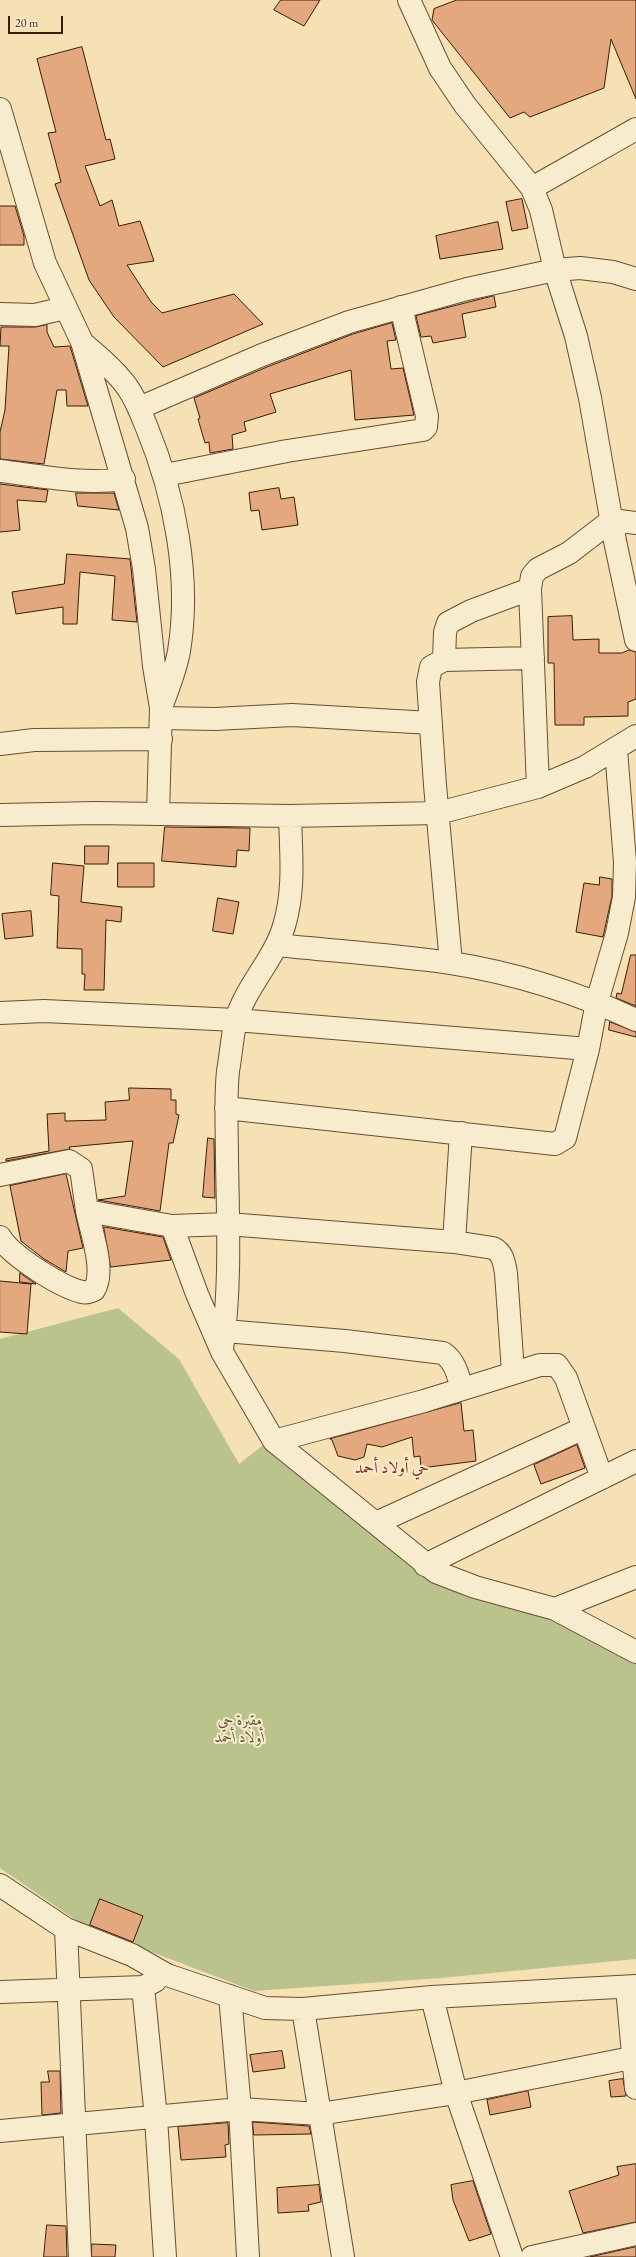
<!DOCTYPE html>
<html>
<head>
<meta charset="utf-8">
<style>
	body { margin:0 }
	#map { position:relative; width:636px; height:2257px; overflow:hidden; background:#f5e1b3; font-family:"EB Garamond",serif }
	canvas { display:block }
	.scale { position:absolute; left:8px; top:16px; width:55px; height:18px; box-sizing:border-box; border:2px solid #3a1c07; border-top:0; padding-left:5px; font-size:12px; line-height:14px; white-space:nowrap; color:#3a1c07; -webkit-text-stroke:3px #f8ecce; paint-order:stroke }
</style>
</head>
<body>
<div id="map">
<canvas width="636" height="2257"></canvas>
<div class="scale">20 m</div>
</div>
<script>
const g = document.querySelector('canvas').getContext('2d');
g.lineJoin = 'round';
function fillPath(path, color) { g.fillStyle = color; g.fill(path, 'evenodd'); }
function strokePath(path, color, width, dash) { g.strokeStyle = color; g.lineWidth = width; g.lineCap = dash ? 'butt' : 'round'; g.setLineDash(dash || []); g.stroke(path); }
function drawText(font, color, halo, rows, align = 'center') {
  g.font = font + ' "EB Garamond",Amiri,serif'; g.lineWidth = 4; g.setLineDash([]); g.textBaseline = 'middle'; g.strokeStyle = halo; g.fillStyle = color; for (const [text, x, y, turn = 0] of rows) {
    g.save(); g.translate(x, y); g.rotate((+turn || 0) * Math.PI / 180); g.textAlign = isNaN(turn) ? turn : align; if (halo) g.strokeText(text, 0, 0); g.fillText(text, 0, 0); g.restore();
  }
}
fillPath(new Path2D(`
	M118 1308 179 1359 239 1464 267 1442 434 1578 554 1612 636 1650V1959L441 1978 254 1991 86 1927 0 1868V1339Z`), '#bbc38d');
const building = new Path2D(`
	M281 0H320L304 26 274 10Z
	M457 0H636V99L611 39 604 88 530 117 524 112 510 118 432 20 434 9Z
	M82 47 106 140 110 139 115 159 85 166 100 206 112 200 119 226 140 221 154 261 127 265 151 302 162 313 234 294 263 324 163 367 114 317 89 280 55 184 61 182 48 133 56 132 37 59Z
	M522 199 528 228 512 231 506 202Z
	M0 206H15L24 236V245H0Z
	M498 222 503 249 440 259 436 236Z
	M494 296 496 307 462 314 466 337 433 343 431 336 421 337 416 316Z
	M392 323 396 340 387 341 391 369 403 368 414 415 355 420 351 370 270 394 276 412 244 422 246 431 232 435 233 449 210 453 209 442 205 443 198 419 200 418 194 398 267 367 353 334Z
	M47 325V332L54 347 70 346 88 406H67L66 390H57L44 464 0 459V432L5 410 9 346H0L1 327H35Z
	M0 484 48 490 46 502 17 500 20 530 0 532Z
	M279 488 281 499 294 497 298 525 262 530 259 510 251 511 249 493Z
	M76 493H114L119 510 78 506Z
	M67 554 130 559 137 622 112 620 115 576 80 572 77 624H63V607L16 614 12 592 64 584Z
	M572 616 573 640 599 639V653H622L629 650 636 652V699L628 702V716L584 717V725H555L554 663H548V617Z
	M165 827 250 828 249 851 237 850 236 867 162 861Z
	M85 846H109L108 864H85Z
	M53 863 84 866 81 902 122 907 121 922 106 920 104 990H84L85 974H82V949L57 948 59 896 51 895Z
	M118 863H154V887H118Z
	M600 877 612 879V896L603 937 576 932 584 883 599 885Z
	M218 898 239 902 233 934 213 931Z
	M31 911 33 936 5 939 2 914Z
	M631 955H636V1006L616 998 617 993 621 994Z
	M610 1022 636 1032V1037L609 1030Z
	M129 1088 171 1089V1100H176V1114L179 1115 173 1143H169L160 1211 98 1200 125 1196 133 1141 69 1147 70 1149 6 1161V1159L49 1151 47 1114 65 1113V1121L106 1120 105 1102 129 1100Z
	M208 1138 214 1139 215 1198 203 1197Z
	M66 1174 83 1248 68 1251 66 1272 44 1259 21 1241 10 1186Z
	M104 1227 163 1237 171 1260 111 1267Z
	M20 1273 30 1280 36 1284 20 1282Z
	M0 1281 31 1284 27 1334 0 1332Z
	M461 1403 464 1431 473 1430 476 1461 421 1468 420 1456 414 1457 412 1437 382 1447 367 1444 364 1457 355 1460 338 1456 332 1440 330 1439Z
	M577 1445 585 1468 541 1484 534 1465Z
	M100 1899 143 1916 133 1942 90 1925Z
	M282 2051 285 2068 253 2072 250 2055Z
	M48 2071H60L61 2113 42 2115 41 2082H49Z
	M623 2079 626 2096 611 2097 609 2081Z
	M528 2091 531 2107 490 2115 487 2100Z
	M253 2122 309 2126 311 2134 254 2135Z
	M228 2123 229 2144 225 2145 226 2157 181 2160 178 2127Z
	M636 2164V2222L583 2233 569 2191 619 2175 617 2167Z
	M473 2181 491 2234 469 2241 453 2200 451 2185Z
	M319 2185 321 2202 308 2205 309 2211 278 2213 277 2188Z
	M47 2225 66 2226 67 2257H44Z
	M92 2244 116 2245 115 2257H92Z
	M636 2247V2257H590Z`);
fillPath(building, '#e3a87e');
strokePath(building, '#3a1c07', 1);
const minor = new Path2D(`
	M409 0 440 68 465 105 532 188 541 210 555 270 576 336 590 398 615 541 636 640
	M0 109 45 263 82 342 137 528 144 569 154 666 161 708 158 814
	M532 188 636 129
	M0 314 35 315 65 308
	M83 343C95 354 109 365 120 378 133 392 140 411 147 428 175 496 191 578 179 651 176 669 168 688 162 705
	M139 408 262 355 349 322 467 289 555 270 580 268 613 272 636 279
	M0 471C41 476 83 485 124 479
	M165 475 287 451 423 430 426 427 427 416 401 307
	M444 660 445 632 448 623 471 611 530 589
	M162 718 215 719 292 715 431 723
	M0 744 34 740 161 739
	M538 787 530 589 532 576 538 569 569 553 612 520 636 523
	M0 815 95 813 290 816 438 813 538 787 585 767 636 736
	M277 945C335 951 394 955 451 963 514 973 578 993 636 1020
	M451 963 435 785 428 682 431 667 444 660 533 658
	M0 1013 44 1011 236 1020 588 1049
	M226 1108 555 1144 565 1138 588 1049 597 1002 617 933 624 897 625 862 616 750
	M0 1175 69 1161 81 1169 87 1211 172 1226 197 1294 222 1352 274 1441 436 1572 475 1587 555 1609 636 1652
	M172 1226 228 1224 454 1242 493 1248C503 1253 504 1262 506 1273L513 1372
	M0 1237C11 1256 61 1287 82 1292 86 1293 90 1292 94 1290 106 1271 91 1232 87 1211
	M454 1242 461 1133
	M225 1331 345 1341 443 1353C455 1361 458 1375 462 1389
	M222 1349C231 1287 228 1222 227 1159 227 1130 225 1100 228 1071 231 1055 232 1036 236 1020 246 986 274 960 284 926 295 890 291 853 290 816
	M274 1441 424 1401 540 1365H557L566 1378 602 1478
	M376 1523 584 1428
	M425 1565 636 1461
	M555 1609 636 1577
	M0 1885 66 1929 132 1955 167 1975 265 2008 303 2009 432 1997 636 1986
	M66 1929 80 2257
	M143 1987 156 2118 165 2257
	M627 1988 636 2088
	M0 1992 143 1987 155 1981
	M230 1996 240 2109 248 2257
	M432 1997 456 2093 512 2257
	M303 2009 343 2257
	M0 2131 240 2109 319 2114 456 2093 636 2057
	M532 2257 636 2234`);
strokePath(minor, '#694d32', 24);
strokePath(minor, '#f8ecce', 22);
drawText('italic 15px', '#614e2f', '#f8ecce', [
	["مقبرة حي",240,1721],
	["أولاد أحمد",240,1738]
]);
drawText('16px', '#7a1f14', '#f8ecce', [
	["حي أولاد أحمد",392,1469]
]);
</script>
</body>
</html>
